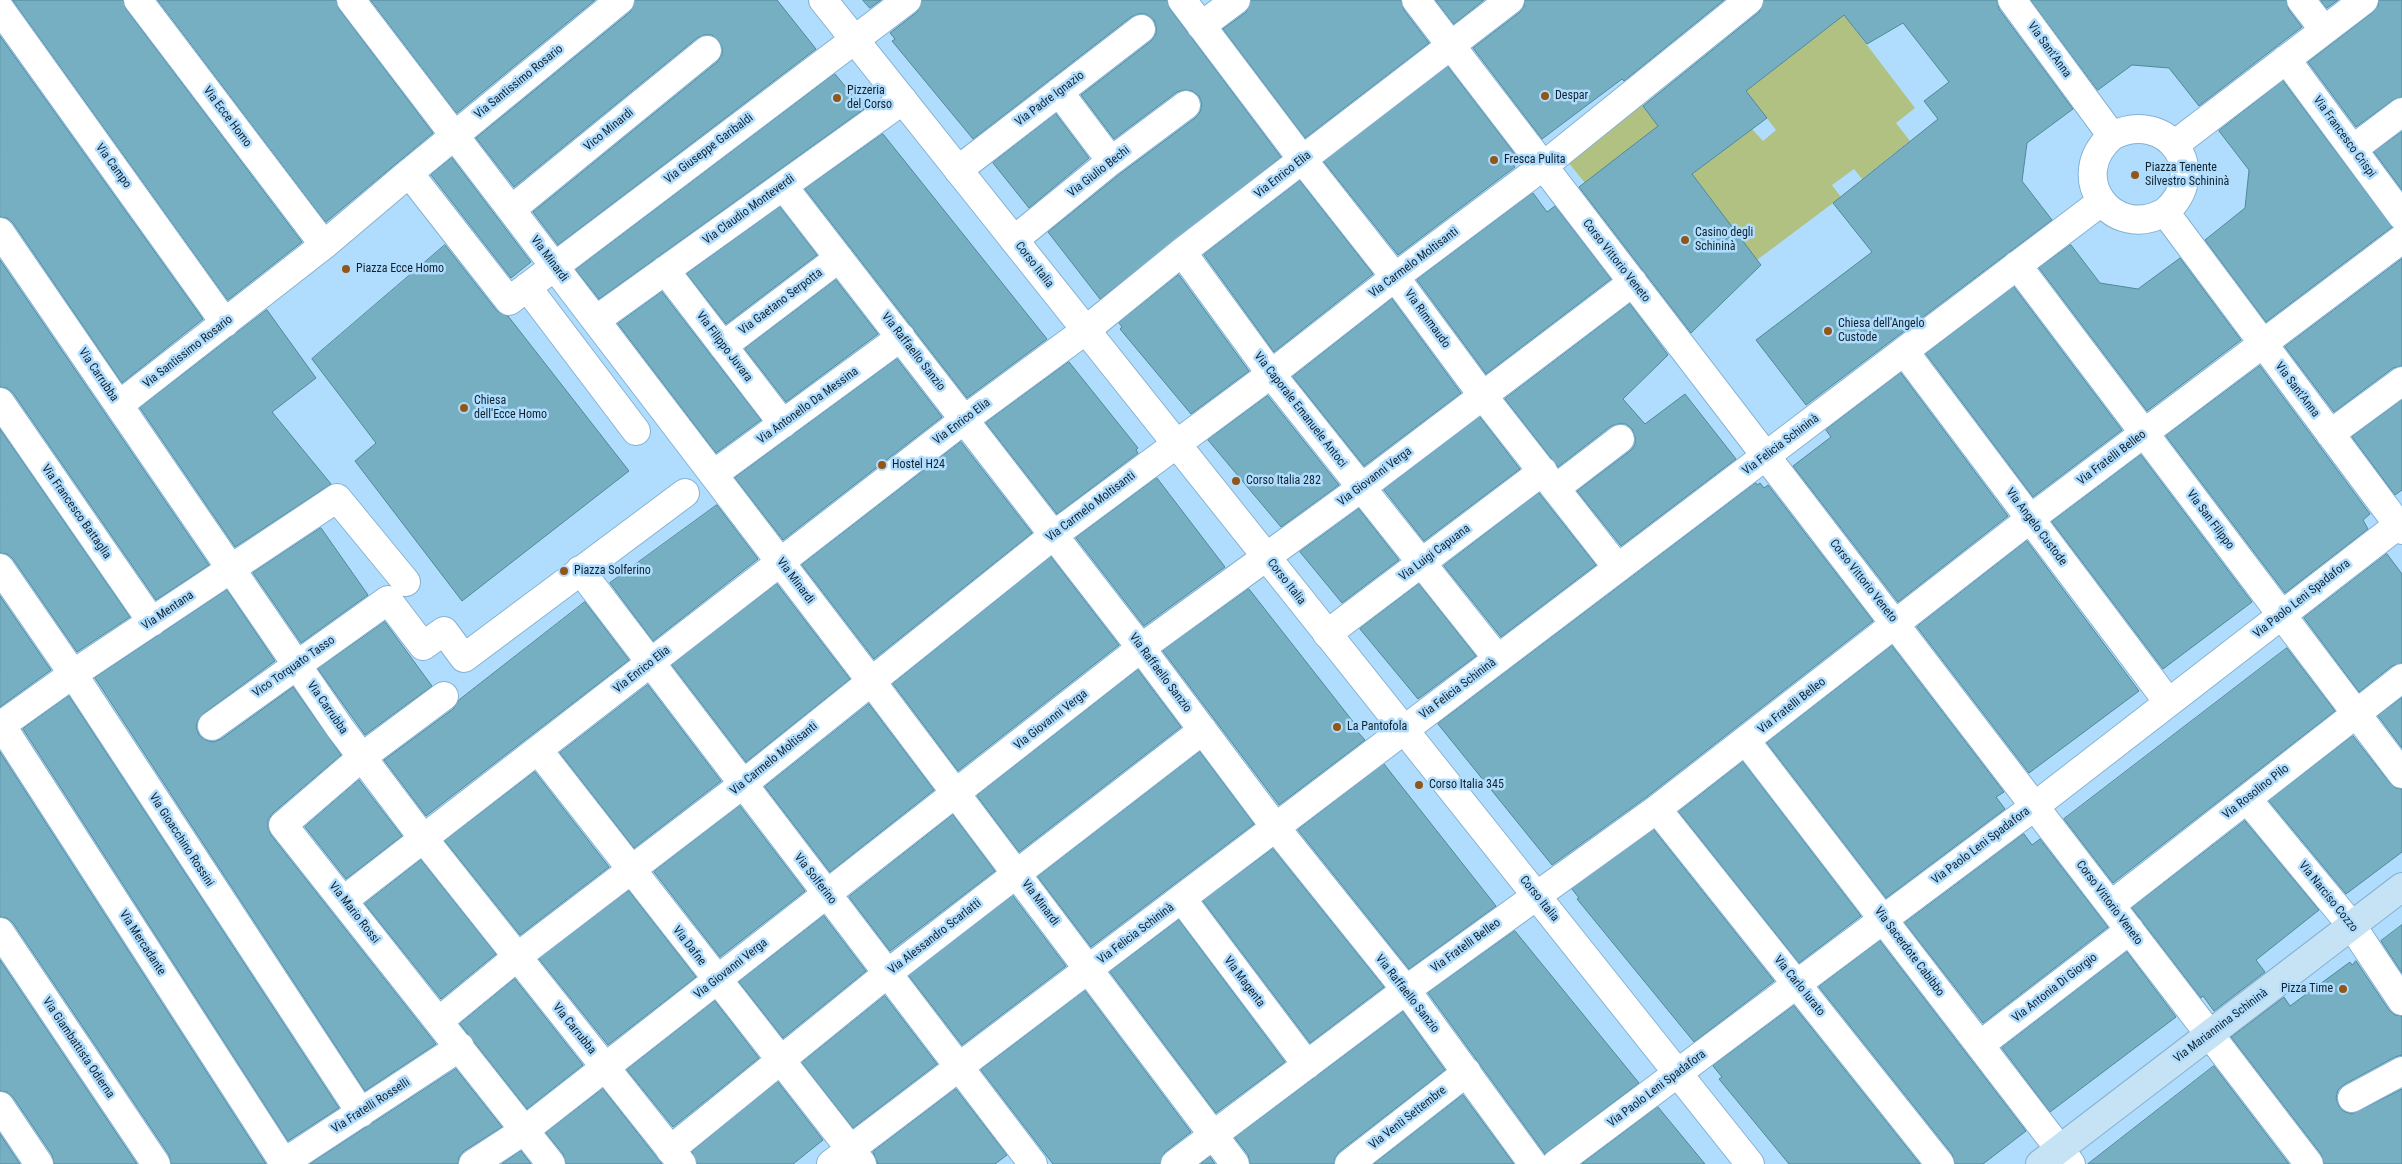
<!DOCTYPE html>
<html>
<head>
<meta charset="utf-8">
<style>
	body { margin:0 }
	canvas { display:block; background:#b0ddfe }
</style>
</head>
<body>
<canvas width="2402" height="1164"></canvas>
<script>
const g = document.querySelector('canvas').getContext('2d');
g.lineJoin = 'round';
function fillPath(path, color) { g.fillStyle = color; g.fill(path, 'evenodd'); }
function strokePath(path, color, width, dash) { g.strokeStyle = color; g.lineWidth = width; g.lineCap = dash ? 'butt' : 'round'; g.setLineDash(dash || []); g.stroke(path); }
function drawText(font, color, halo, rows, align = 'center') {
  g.font = font + ' "Roboto Condensed",sans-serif'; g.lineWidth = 5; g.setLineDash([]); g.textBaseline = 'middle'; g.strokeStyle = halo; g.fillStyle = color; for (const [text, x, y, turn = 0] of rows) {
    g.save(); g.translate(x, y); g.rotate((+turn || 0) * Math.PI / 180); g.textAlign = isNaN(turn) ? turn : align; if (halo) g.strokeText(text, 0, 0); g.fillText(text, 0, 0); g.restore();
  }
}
fillPath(new Path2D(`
	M1817 0 1844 15 1915 108 1896 123 1910 141 1862 179 1854 169 1832 185 1841 197 1757 260 1692 174 1752 129 1763 141 1776 130 1746 91 1834 23Z
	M1638 99 1658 126 1585 183 1564 157Z`), '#b0c182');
const building = new Path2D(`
	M13 0H123L126 9 302 242 228 300Z
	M158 0H336L339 9 433 133 326 222Z
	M371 0H595L457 113Z
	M635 0H777L816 49 558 245 533 212 717 62 722 55V47L719 41 712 35H704L697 38 514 187 476 138 630 12Z
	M863 0H881L870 8Z
	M922 0H1167L1170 9 1281 157 1100 299 1048 232 1121 173 1195 118 1200 112 1202 104 1199 96 1192 91 1184 90 1177 92 1114 139 1081 95 1151 41 1156 34V26L1154 20 1146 14H1138L1131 17 973 139 892 41 895 39 890 33 917 12Z
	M1251 0H1401L1404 10 1429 43 1305 138 1223 29 1246 12Z
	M1436 0H1484L1454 24Z
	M1525 0H1724L1624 81 1622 79 1542 139 1473 48 1520 12 1524 6Z
	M1764 0H1997L1999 9 2073 109 2027 143 2022 181 2052 220 1806 405 1756 340 1872 252 1833 203 1938 119 1924 101 1949 82 1903 23 1867 44 1844 15 1746 91 1767 118 1692 174 1761 265 1691 333 1579 187 1658 126 1643 106 1759 12Z
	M2031 0H2286L2289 10 2302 27 2199 106 2169 68 2132 65 2098 90Z
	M2321 0H2338L2327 8Z
	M2379 0H2402V97L2393 100 2356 127 2308 62 2373 12 2378 6Z
	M0 36 203 319 122 383 13 223 7 218 0 217Z
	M1448 67 1518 158 1512 162 1515 167 1398 255 1324 162Z
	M835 74 864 109 599 299 576 270Z
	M2283 81 2392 227 2266 322 2205 240 2245 208 2249 170 2219 131Z
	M1056 114 1089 158 1029 208 993 163Z
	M2402 132V190L2374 152Z
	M883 134 1047 339 967 398 805 189Z
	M452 158 531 262 511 278 431 175Z
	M1300 181 1373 274 1274 352 1204 255Z
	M1533 193 1547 212 1555 206 1611 279 1486 374 1417 280Z
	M780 207 817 255 726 324 687 274Z
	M445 245 497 311 508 316 629 471 462 601 355 461 376 443 312 359Z
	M2071 245 2100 283 2138 289 2180 258 2241 340 2147 411 2039 268Z
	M2402 259V366L2393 368 2334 412 2285 347Z
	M0 260 209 565 156 600 13 393 7 388 0 387Z
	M1179 275 1249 371 1191 414 1120 329 1122 327 1119 323Z
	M836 280 878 334 786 402 745 349Z
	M2014 287 2122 430 2033 497 1926 354Z
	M662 292 761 420 716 453 618 324Z
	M1392 299 1461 393 1364 466 1293 377Z
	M1630 304 1668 355 1623 399 1645 424 1685 394 1736 459 1621 546 1577 491 1630 451 1635 445V437L1632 429 1626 424H1618L1611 426 1558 467 1505 399Z
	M267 310 316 378 272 412 331 484 235 547 140 408Z
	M897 359 942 417 783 540 735 478Z
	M1069 362 1138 448 1136 450 1138 453 1057 514 986 423Z
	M2260 366 2370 514 2363 520 2368 529 2285 593 2166 436Z
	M1901 373 2008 516 1898 602 1793 466 1831 437 1826 430Z
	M1268 396 1339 485 1281 527 1208 440Z
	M2402 400V490L2395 495 2352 437Z
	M1480 417 1520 469 1424 541 1384 490Z
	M0 429 130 617 77 652 13 559 7 554 0 553Z
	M961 442 1032 533 874 659 802 565Z
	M2141 455 2252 602 2163 669 2052 522Z
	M1157 478 1225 567 1144 626 1076 538Z
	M1756 483 1757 485 1760 483 1764 488 1768 485 1873 621 1648 796 1552 865 1438 724Z
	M1539 493 1596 565 1501 637 1444 566Z
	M717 505 758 559 653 641 610 583Z
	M1359 509 1399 560 1342 603 1300 552Z
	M321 528 368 595 301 643 253 573Z
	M2027 541 2139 691 2029 773 1917 627Z
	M2387 554 2402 574V663L2392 666 2359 692 2304 618Z
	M1051 557 1119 645 958 771 893 684Z
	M777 584 850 679 746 762 672 665Z
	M1419 584 1476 656 1418 699 1360 629Z
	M1249 589 1358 728 1356 730 1365 740 1279 805 1163 651Z
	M227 590 275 661 203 714 198 720 196 727 199 735 206 740 213 742 221 739 293 687 341 755 273 813 268 820V828L271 835 436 1044 365 1091 95 678Z
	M0 596 51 670 0 707Z
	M585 602 629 660 426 816 384 760 453 709 459 700Z
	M385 622 432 686 365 735 318 669Z
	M1892 646 2004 792 1996 797 2005 809 1886 898 1767 743Z
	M2287 648 2335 711 2113 883 2064 819Z
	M1138 670 1181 727 1019 852 977 796Z
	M648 685 721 781 634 848 560 753Z
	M69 696 339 1108 288 1141 23 729Z
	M2402 698V748L2378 716Z
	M869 704 934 790 830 872 765 787Z
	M2353 736 2390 783 2396 788 2402 789V852L2346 894 2269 801Z
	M0 752 266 1164H171L169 1155 13 923 7 918 0 917Z
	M1200 752 1254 824 1091 947 1038 877Z
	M1743 762 1861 916 1799 963 1679 812Z
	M1384 764 1496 906 1409 969 1298 830Z
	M535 772 609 867 520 935 445 841Z
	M359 780 402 836 346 879 305 827Z
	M740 806 805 891 720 957 654 872Z
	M953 815 995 871 890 951 849 897Z
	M2245 821 2319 910 2256 960 2265 972 2214 1011 2203 996 2201 998 2132 908Z
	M1654 830 1774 981 1694 1042 1577 899 1579 898 1572 889Z
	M2024 834 2032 845 2040 839 2108 927 1983 1023 1905 923Z
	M1273 849 1384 987 1310 1043 1203 901Z
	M421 860 496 954 441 999 365 904Z
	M629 891 696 977 608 1045 539 959Z
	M1013 896 1066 966 962 1045 909 976Z
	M824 916 866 971 783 1038 739 982Z
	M1179 920 1285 1062 1216 1113 1110 972Z
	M2402 925V973L2381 941Z
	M1515 931 1639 1083 1545 1154 1428 993Z
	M1880 941 2026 1131 1983 1164H1955L1952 1154 1819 987Z
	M2127 952 2176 1017 2050 1112 2002 1048Z
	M0 960 137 1164H54L52 1155 13 1097 7 1092 0 1091Z
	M2356 961 2389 1010 2395 1015 2402 1016V1055L2395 1057 2345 1084 2338 1090 2336 1098 2339 1106 2343 1111 2352 1114 2402 1089V1164H2324L2321 1154 2231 1037 2284 997 2290 1006 2350 962 2352 965Z
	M515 979 583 1065 527 1109 460 1024Z
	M1085 991 1191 1132 1165 1152 1160 1164H1053L981 1070Z
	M885 996 937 1064 853 1128 802 1063Z
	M715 1001 759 1058 673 1127 627 1070Z
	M1794 1006 1920 1164H1789L1719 1079 1722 1077 1713 1066Z
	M1403 1012 1445 1070 1339 1152 1335 1158 1334 1164H1250L1248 1155 1235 1138Z
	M2214 1066 2289 1164H2088Z
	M456 1069 502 1127 464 1151 459 1157 458 1164H310Z
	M778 1082 823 1140 793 1164H697L692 1152Z
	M603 1089 658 1159 662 1164H566L563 1154 546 1133Z
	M956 1089 1007 1155 995 1164H878L873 1152Z
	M1463 1095 1514 1164H1374Z
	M1658 1107 1705 1164H1582Z
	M0 1134 20 1164H0Z
	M521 1151 531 1164H502Z
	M1210 1157 1215 1164H1201Z`);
fillPath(building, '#76afc2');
strokePath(building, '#4f889a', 1);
const minor = new Path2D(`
	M138 0 324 245
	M351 0 871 681 1235 1164
	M620 0 409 173 509 301 907 0
	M1182 0 1302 159 1395 277 1483 396 1617 567
	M1416 0 2309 1164
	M2012 0 2112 136C2167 108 2212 172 2165 212L2402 530
	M2301 0 2324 30
	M0 9 225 323
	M1201 26 1236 0
	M2286 59 2402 216
	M1059 92 1111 161
	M2112 136C2065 176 2112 242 2165 212
	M2174 145 2364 0
	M2353 149 2402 112
	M958 170 1141 29
	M783 186 1141 648 1276 828 1406 990 1533 1164
	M512 209 707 50
	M0 232 340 728 423 838 682 1164
	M1014 240 1111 161 1186 105
	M1182 252 1271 374 1498 659
	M2017 265 2402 774
	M665 270 783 424
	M527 287 636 431
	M596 320 903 100
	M723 346 839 258
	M1904 351 2168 702
	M0 402 152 622
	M119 405 324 245 409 173
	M2330 434 2402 381
	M714 474 901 337
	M1556 488 1620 439
	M0 568 73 674 361 1113
	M580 570 1033 1164
	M1327 634 1543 471
	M444 696 362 757 283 825 551 1164
	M0 723 284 1163
	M0 726 73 674 337 498 406 582
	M212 726 388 600 423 646 444 631 464 658 685 493
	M1746 741 2071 1164
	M538 750 862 1164
	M2247 799 2352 926 2402 1001
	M1657 809 1940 1164
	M1182 899 1307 1065
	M344 900 965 419 1086 330 1182 252 1510 0
	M2111 905 2402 678
	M0 932 156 1164
	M439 1021 517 957 742 785 1054 535 1271 374 1395 277 1542 167 1749 0
	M1980 1045 2130 930
	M2352 1098 2402 1071
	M0 1106 39 1164
	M670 1150 888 973 1203 730
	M282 1164 460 1047
	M473 1164 525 1130 1141 648 1361 488 1633 282
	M831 1164 2101 202
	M1175 1164 1406 990 1657 809 2030 519 2402 239
	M1349 1164 1467 1072
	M1556 1164 2035 806 2402 522`);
const tertiary = new Path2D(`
	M823 0 1750 1164`);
const secondary = new Path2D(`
	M2040 1164 2402 887`);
strokePath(minor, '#86b2d2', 30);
strokePath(tertiary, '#86b2d2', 30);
strokePath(secondary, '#86b2d2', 30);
strokePath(minor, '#fff', 28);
strokePath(tertiary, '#fff', 28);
strokePath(secondary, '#c6e2f5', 28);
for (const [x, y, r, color] of [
	[1545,96,5,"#925618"],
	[837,98,5,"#925618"],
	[1494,160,5,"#925618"],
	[2135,175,5,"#925618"],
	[1685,240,5,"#925618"],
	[346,269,5,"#925618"],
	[1828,331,5,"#925618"],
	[464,408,5,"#925618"],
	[882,465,5,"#925618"],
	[1236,481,5,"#925618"],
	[564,571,5,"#925618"],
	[1337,727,5,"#925618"],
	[1419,785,5,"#925618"],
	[2343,989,5,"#925618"]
]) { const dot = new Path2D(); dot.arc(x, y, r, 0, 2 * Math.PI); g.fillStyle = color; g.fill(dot); strokePath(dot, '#b0ddfe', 2); }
drawText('12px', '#11222e', '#b0ddfe', [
	["Via Sant'Anna",2049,50,54],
	["Via Santissimo Rosario",519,82,-39],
	["Via Padre Ignazio",1050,99,-37],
	["Via Ecce Homo",227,117,53],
	["Vico Minardi",609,130,-39],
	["Via Francesco Crispi",2344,137,54],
	["Via Giuseppe Garibaldi",709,149,-37],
	["Via Campo",113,166,54],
	["Via Giulio Bechi",1099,172,-38],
	["Via Enrico Elia",1283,175,-38],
	["Via Claudio Monteverdi",749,210,-36],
	["Via Minardi",549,259,53],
	["Corso Vittorio Veneto",1616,261,52],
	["Via Carmelo Moltisanti",1414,263,-37],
	["Corso Italia",1034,265,52],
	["Via Gaetano Serpotta",781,302,-37],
	["Via Rimmaudo",1427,319,54],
	["Via Filippo Juvara",724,347,53],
	["Via Santissimo Rosario",188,352,-38],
	["Via Raffaello Sanzio",913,352,52],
	["Via Carrubba",98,375,56],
	["Via Sant'Anna",2297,390,53],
	["Via Antonello Da Messina",808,406,-36],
	["Via Caporale Emanuele Antoci",1300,410,52],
	["Via Enrico Elia",962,422,-37],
	["Via Felicia Schininà",1781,445,-37],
	["Via Fratelli Belleo",2112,458,-37],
	["Via Giovanni Verga",1375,477,-37],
	["Via Carmelo Moltisanti",1091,507,-37],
	["Via Francesco Battaglia",76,512,55],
	["Via San Filippo",2210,520,53],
	["Via Angelo Custode",2036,527,53],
	["Via Luigi Capuana",1435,553,-37],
	["Via Minardi",795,581,53],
	["Corso Vittorio Veneto",1863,581,52],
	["Corso Italia",1286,582,52],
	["Via Paolo Leni Spadafora",2302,599,-38],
	["Via Mentana",168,611,-34],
	["Vico Torquato Tasso",294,667,-35],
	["Via Enrico Elia",642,670,-38],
	["Via Raffaello Sanzio",1160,673,53],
	["Via Felicia Schininà",1458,689,-37],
	["Via Fratelli Belleo",1792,706,-38],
	["Via Carrubba",327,708,55],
	["Via Giovanni Verga",1051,720,-38],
	["Via Carmelo Moltisanti",774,759,-39],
	["Via Rosolino Pilo",2256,792,-38],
	["Via Gioacchino Rossini",181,840,57],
	["Via Paolo Leni Spadafora",1981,846,-37],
	["Via Solferino",815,879,52],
	["Via Narciso Cozzo",2328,897,51],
	["Corso Italia",1539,899,51],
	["Via Minardi",1040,903,53],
	["Corso Vittorio Veneto",2109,903,53],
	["Via Mario Rossi",354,913,52],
	["Via Felicia Schininà",1136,934,-37],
	["Via Alessandro Scarlatti",935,937,-38],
	["Via Mercadante",142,943,57],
	["Via Dafne",689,946,52],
	["Via Fratelli Belleo",1466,946,-36],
	["Via Sacerdote Cabibbo",1909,952,53],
	["Via Giovanni Verga",731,969,-38],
	["Via Magenta",1244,982,53],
	["Via Carlo Iurato",1799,986,51],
	["Via Antonia Di Giorgio",2055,988,-38],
	["Via Raffaello Sanzio",1407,994,52],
	["Via Mariannina Schininà",2221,1026,-37],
	["Via Carrubba",574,1029,51],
	["Via Giambattista Odierna",78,1048,56],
	["Via Paolo Leni Spadafora",1657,1089,-37],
	["Via Fratelli Rosselli",371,1106,-33],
	["Via Venti Settembre",1408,1118,-38]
]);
drawText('12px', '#11222e', '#b0ddfe', [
	["Pizzeria",847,91],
	["del Corso",847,105],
	["Despar",1555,96],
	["Fresca Pulita",1504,160],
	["Piazza Tenente",2145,168],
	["Silvestro Schininà",2145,182],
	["Casino degli",1695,233],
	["Schininà",1695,247],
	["Piazza Ecce Homo",356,269],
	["Chiesa dell'Angelo",1838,324],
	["Custode",1838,338],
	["Chiesa",474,401],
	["dell'Ecce Homo",474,415],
	["Hostel H24",892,465],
	["Corso Italia 282",1246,481],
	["Piazza Solferino",574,571],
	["La Pantofola",1347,727],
	["Corso Italia 345",1429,785],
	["Pizza Time",2333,989,"right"]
], 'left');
</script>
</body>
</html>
